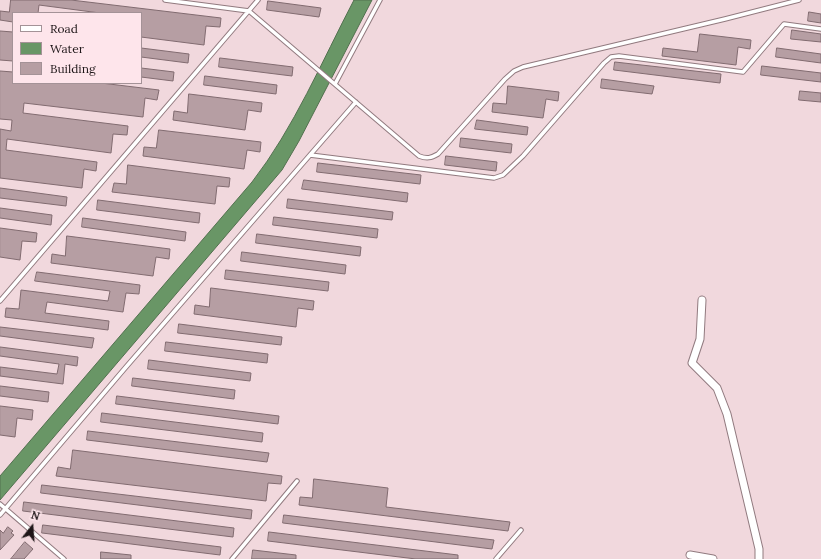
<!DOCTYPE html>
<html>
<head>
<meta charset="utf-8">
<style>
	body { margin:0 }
	#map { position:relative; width:821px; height:559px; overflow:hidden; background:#f1d8dd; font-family:Lora,serif }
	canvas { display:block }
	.legend { position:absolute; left:12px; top:12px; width:130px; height:72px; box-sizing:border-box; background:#fee5eb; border:1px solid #a49297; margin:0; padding:5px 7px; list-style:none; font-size:12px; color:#1e1618 }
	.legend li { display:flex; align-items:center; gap:8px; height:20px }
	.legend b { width:20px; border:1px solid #a49297 }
	.north { position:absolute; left:12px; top:507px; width:40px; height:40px; -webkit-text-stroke:3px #fee5eb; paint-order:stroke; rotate:17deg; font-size:11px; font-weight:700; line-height:16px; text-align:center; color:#1e1618 }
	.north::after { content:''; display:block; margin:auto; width:14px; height:18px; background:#1e1618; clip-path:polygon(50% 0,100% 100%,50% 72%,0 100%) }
</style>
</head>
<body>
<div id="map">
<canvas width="821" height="559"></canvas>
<ul class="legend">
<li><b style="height:5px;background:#fff"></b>Road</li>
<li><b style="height:11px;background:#699666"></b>Water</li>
<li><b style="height:11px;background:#b69ea3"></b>Building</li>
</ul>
<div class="north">N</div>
</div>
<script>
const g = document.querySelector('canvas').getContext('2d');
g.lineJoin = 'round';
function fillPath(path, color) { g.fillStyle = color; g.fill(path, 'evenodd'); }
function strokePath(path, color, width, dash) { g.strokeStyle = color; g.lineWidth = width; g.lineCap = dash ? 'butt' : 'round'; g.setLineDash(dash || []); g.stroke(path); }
const water = new Path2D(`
	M354 0H372L299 141 282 170 0 500V476L252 182C294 128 322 61 354 0Z`);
fillPath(water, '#699666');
strokePath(water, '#52704f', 1);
const building = new Path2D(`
	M11 0H71L221 18 220 27 206 26 204 45 141 37V13H100L39 5 38 13H13V22L0 20V11L9 12Z
	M268 1 321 8 319 17 267 10Z
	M809 12 821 14V23L808 21Z
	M792 30 821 34V42L791 39Z
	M0 31 13 32V61L0 60Z
	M700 34 751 40 750 49 738 47 736 65 662 56 663 48 697 52Z
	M141 48 189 54 188 63 141 57Z
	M777 48 821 54V63L776 57Z
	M220 58 293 67 292 76 219 67Z
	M615 62 721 74 720 83 614 70Z
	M762 66 821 73V82L761 75Z
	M141 68 174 72 173 81 141 77Z
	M0 71 13 72V83H101L159 90 157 100 145 98 143 117 24 103 23 113 128 126 127 135 113 134 111 153 7 139 6 150 97 162 96 171 84 169 82 188 0 178V129L11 131 12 120 0 119Z
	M205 76 277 85 276 94 204 85Z
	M602 79 654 86 652 94 601 88Z
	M508 86 559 92 558 101 546 99 543 118 492 112 493 103 506 104Z
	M800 91 821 93V102L799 100Z
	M189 94 262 103 261 112 248 110 245 130 173 120 174 111 187 113Z
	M477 120 528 127 527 135 475 129Z
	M159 130 261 142 260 152 247 150 244 169 143 156 144 147 156 148Z
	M461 138 512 144 511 153 460 147Z
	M446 156 497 162 496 171 445 165Z
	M318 163 421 175 420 184 317 172Z
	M128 165 230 178 229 187 217 186 215 204 112 192 114 183 126 184Z
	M304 180 408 193 407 202 302 189Z
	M0 188 67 197 66 206 0 198Z
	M288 199 393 212 392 220 287 208Z
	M98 200 200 213 199 223 97 210Z
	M0 208 52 215 51 225 0 218Z
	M274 217 378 229 377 238 273 225Z
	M83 218 186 232 185 241 82 227Z
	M0 228 37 233 36 242 22 241 20 260 0 257Z
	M257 234 361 247 360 256 256 243Z
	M67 236 170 249 169 259 156 257 153 276 51 263 52 254 65 256Z
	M242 252 346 265 345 274 241 261Z
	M226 270 329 282 328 291 225 279Z
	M37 272 140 285 139 294 126 293 123 312 47 302 45 313 109 321 108 330 5 317 6 308 19 309 21 290 108 301 110 291 35 281Z
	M211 288 314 301 313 310 298 308 296 327 194 314 195 305 209 307Z
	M179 324 282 337 281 345 178 333Z
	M0 327 94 338 92 348 0 336Z
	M166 342 268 354 267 363 165 351Z
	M0 347 78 357 77 366 65 364 63 384 0 376V367L57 374 59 364 0 356Z
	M149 360 251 373 250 381 148 369Z
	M133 378 235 390 234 399 132 386Z
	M0 386 49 392 48 402 0 396Z
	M117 396 279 416 278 424 116 404Z
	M0 406 33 410 32 420 17 418 15 437 0 435Z
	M102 413 263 433 262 442 101 422Z
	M88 431 269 453 267 462 87 440Z
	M73 450 282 476 281 484 268 483 266 501 56 476 58 467 70 469Z
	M314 479 388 488 386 507 510 522 508 531 299 505 300 497 312 498Z
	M42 485 252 510 251 519 41 493Z
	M24 502 234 528 233 537 23 511Z
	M284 515 494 540 492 549 283 523Z
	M43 525 221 547 220 555 42 533Z
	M8 527 13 531 11 533 14 535 0 550V530L3 533Z
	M269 532 458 555V559H416L268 541Z
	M25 542 33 549 24 559H11Z
	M253 550 296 555V559H252Z
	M101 552 131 555V559H101Z`);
fillPath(building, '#b69ea3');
strokePath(building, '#816b70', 1);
const lane = new Path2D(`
	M165 0 249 11 419 156C427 159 431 158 438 154L505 79 514 71 523 67 725 19 799 0
	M335 84 380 0
	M310 155 494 178 503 175 523 156 604 63 611 57 619 56 743 72 784 24 821 29
	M0 301 258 0
	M0 504 64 559
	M0 515 126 367 356 102
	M232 559 297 481
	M496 559 521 530`);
const street = new Path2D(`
	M702 300 700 339 692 363 717 388 727 414 759 549V559
	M690 555 713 559`);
strokePath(lane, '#917a7f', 5.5);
strokePath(street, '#917a7f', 9);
strokePath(lane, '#fff', 3.5);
strokePath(street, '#fff', 7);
</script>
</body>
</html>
